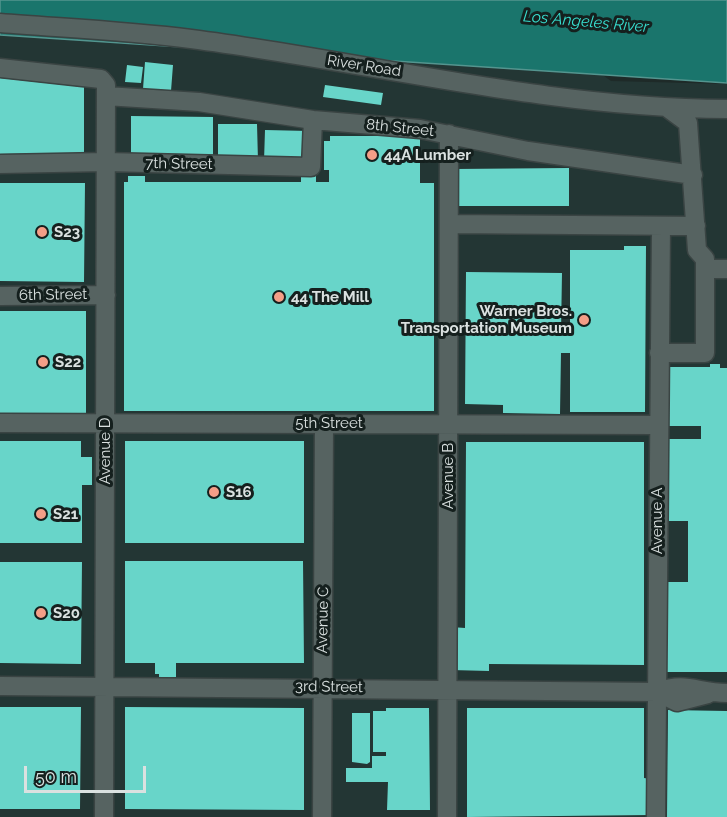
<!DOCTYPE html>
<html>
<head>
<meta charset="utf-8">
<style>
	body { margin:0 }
	#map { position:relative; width:727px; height:817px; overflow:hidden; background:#1e2a28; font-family:Raleway,sans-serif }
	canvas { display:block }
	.scale { position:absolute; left:24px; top:766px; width:122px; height:27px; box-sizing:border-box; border:3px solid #dae1e0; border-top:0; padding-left:8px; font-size:18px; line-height:21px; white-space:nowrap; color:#dae1e0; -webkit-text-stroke:4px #15201e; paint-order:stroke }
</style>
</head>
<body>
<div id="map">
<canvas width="727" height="817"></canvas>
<div class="scale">50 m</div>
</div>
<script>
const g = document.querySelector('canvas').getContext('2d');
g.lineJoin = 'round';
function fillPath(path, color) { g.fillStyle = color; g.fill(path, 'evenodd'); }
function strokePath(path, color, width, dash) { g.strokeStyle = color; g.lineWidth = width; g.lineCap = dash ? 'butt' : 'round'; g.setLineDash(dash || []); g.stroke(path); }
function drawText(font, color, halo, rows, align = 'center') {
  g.font = font + ' Raleway,sans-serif'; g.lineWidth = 6; g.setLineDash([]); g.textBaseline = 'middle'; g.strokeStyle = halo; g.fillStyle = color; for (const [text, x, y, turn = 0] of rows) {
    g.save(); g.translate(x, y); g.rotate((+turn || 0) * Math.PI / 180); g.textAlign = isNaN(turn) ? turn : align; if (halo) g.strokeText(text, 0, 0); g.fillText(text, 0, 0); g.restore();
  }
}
fillPath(new Path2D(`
	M0 0 528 21 611 81 727 84V817H0Z`), '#233634');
const water = new Path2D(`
	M0 0H727V83L0 35Z`);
fillPath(water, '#1a756c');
strokePath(water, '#54958f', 1.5);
fillPath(new Path2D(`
	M145 62 173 65 171 91 143 89Z
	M127 65 143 67 141 83 125 82Z
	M0 78 84 87V153L0 154Z
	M325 85 383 93 381 105 323 97Z
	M131 116 213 117V161H131Z
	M218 124H257L258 161H218Z
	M265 130 309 131V161H264Z
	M330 136H420V183H434V411H124V182H128V176H145V182H301V175H316V182H329V170H324V141H330Z
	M569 168V206H454V169Z
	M0 183H85L84 282 0 281Z
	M624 246H646L645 412H570V353H561L560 414 503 413V405L465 404 466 272 562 273 561 333H570V250H624Z
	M0 311H86V413H0Z
	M710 364H720V368H727V672H667V582H688V521H667V439H701V426H666V367H710Z
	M0 441H81V457H92V485H82V543H0Z
	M125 441H304V543H125Z
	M466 442H644V665L489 664V671L451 670V627L465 628Z
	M125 561H303L304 663H176V677L159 678V674H155V663H125Z
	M0 562H82L81 664 0 663Z
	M0 707H81L80 809H0Z
	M125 707 304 708V810L125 809Z
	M386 708H429L430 810H387L388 782H346V768H372V756H386V752H373V711H386Z
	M467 708H644V778L651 779V793H646V799H651V815L467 817Z
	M668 710 727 711V817H667Z
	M352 713H370V762L367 764 352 762Z`), '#68d5c9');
const minor = new Path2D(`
	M0 23C63 28 128 31 191 39 369 62 546 108 727 109
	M0 68 101 79 106 85 104 817
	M106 96 199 102 313 120 420 129 528 151 693 175
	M0 164 106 162 311 167 313 120
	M449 224 696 226
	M705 269H727
	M0 296 106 295
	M659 353H705V259L697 250 688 123 669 109
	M0 423 657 425
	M0 686 657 692C688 681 696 693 727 693
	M657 692 677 702 708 694
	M322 817 324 423
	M447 817 449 134
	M656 817 661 226`);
strokePath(minor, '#3a4443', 21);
strokePath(minor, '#566361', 18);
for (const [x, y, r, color] of [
	[372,155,6,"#f49e87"],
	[42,232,6,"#f49e87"],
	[279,297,6,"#f49e87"],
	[584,320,6,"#f49e87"],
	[43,362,6,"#f49e87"],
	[214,492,6,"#f49e87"],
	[41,514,6,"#f49e87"],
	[41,613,6,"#f49e87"]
]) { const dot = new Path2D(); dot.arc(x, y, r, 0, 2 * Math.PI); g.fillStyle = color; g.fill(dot); strokePath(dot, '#15201e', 2); }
drawText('15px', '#dae1e0', '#15201e', [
	["River Road",364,66,9],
	["8th Street",400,128,6],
	["7th Street",179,164,1],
	["6th Street",53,295,-1],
	["5th Street",329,423],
	["Avenue D",105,451,-90],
	["Avenue B",448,476,-90],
	["Avenue A",657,521,-90],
	["Avenue C",323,620,-89],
	["3rd Street",329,687,1]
]);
drawText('bold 15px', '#dae1e0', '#15201e', [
	["44A Lumber",384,155],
	["S23",54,232],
	["44 The Mill",291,297],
	["Warner Bros.",572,311,"right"],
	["Transportation Museum",572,328,"right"],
	["S22",55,362],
	["S16",226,492],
	["S21",53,514],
	["S20",53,613]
], 'left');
drawText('italic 16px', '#37decf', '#15201e', [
	["Los Angeles River",586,22,5]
]);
</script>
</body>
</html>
